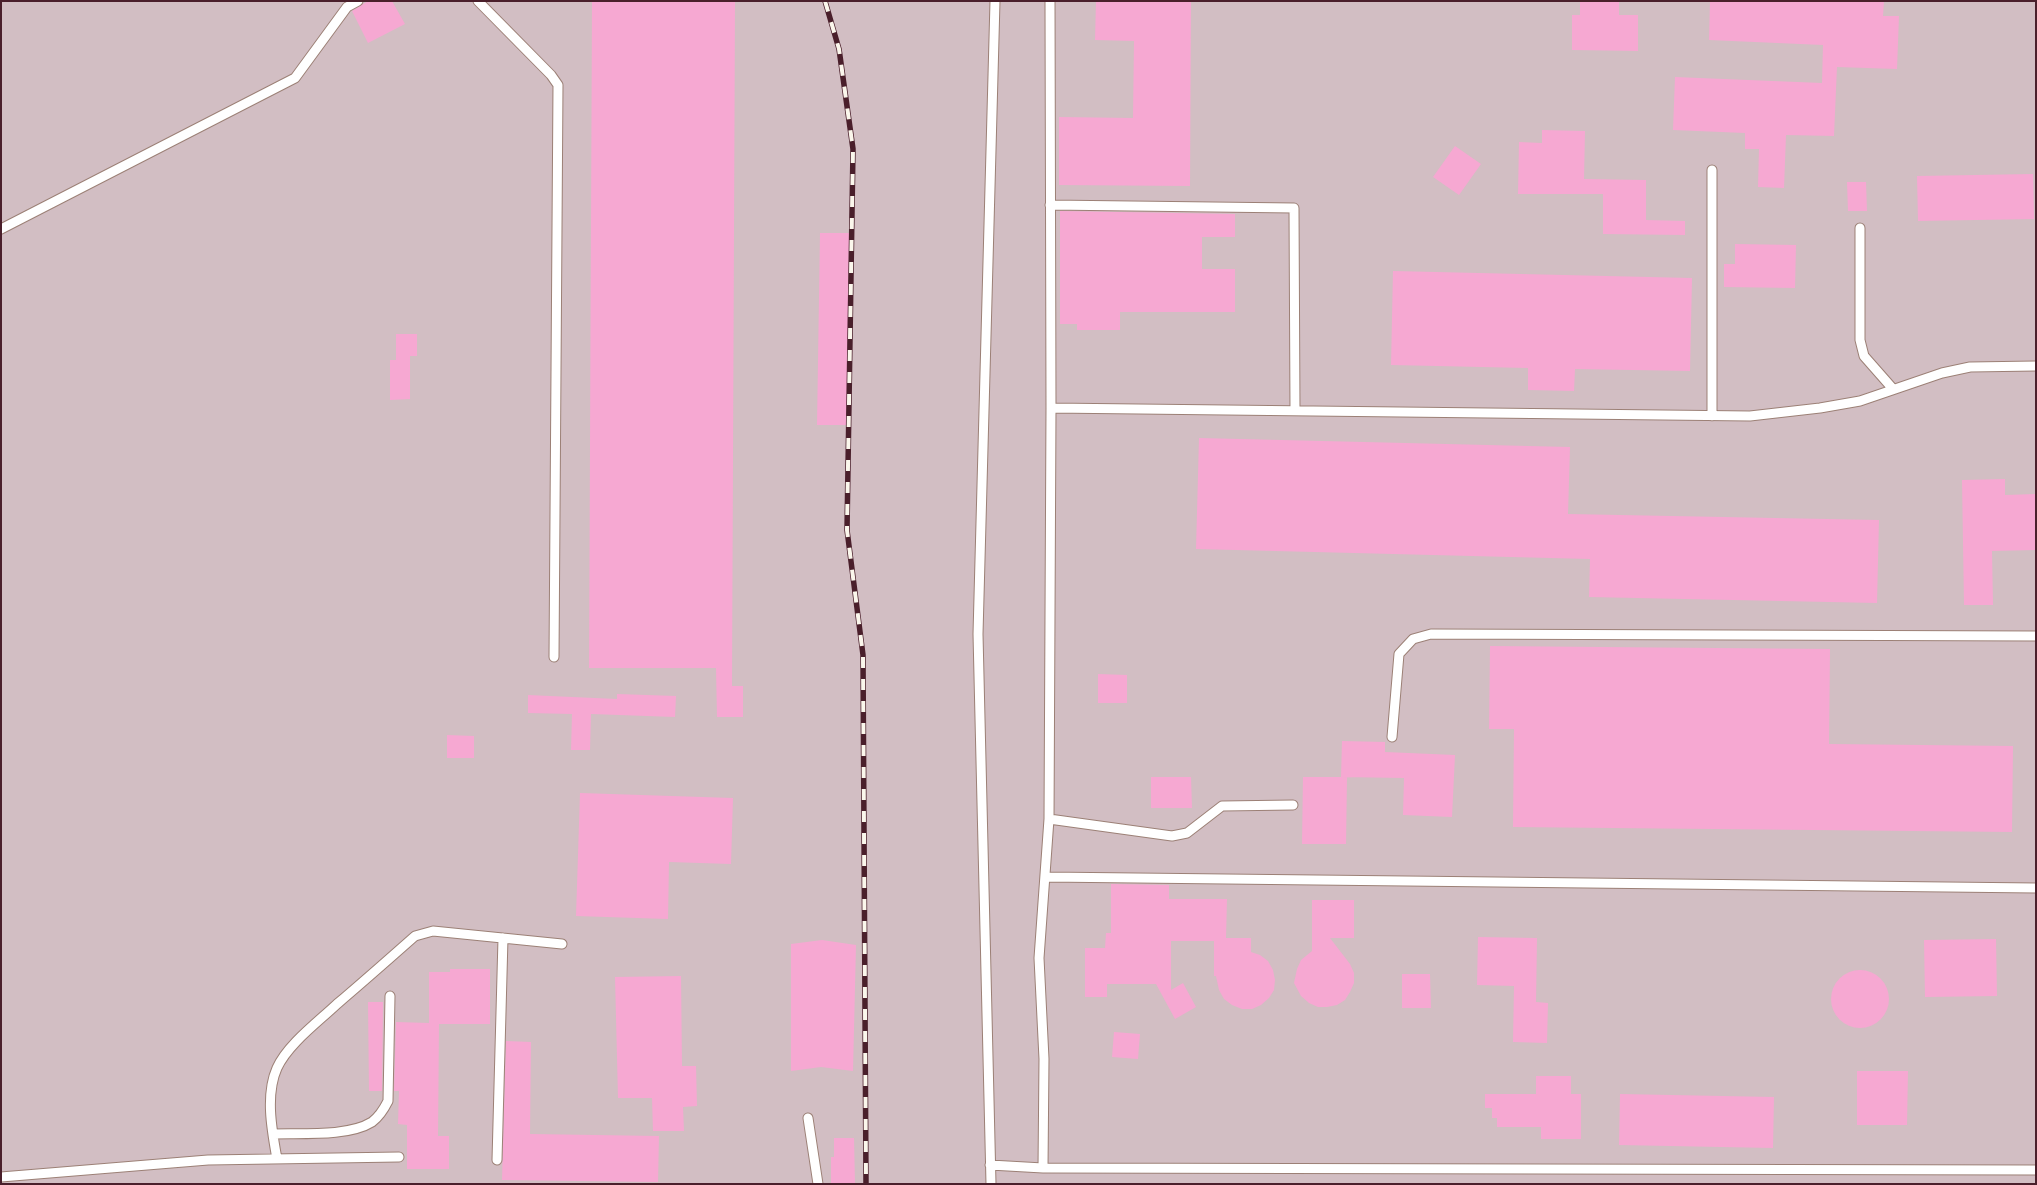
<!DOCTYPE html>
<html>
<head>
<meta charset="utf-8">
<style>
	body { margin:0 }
	#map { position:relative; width:2037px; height:1185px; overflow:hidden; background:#eee1c1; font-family:Itim,sans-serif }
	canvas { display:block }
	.frame { position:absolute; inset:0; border:2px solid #4a1f2b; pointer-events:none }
</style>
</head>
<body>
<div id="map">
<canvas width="2037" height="1185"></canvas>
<div class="frame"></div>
</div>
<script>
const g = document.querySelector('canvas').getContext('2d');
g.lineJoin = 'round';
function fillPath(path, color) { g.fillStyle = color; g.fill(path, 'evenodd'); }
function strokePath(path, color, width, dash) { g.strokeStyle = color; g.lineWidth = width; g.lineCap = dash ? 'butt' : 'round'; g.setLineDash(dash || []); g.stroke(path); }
fillPath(new Path2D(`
	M1 1H2036V1184H1Z`), '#d2bec3');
fillPath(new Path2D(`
	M368 1H392L405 24 368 43 352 11Z
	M592 1H735L732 686H743V717H717L716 668H589Z
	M1096 1H1191L1190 186 1059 185V117L1133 118 1134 41 1095 40Z
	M1580 1H1619V15H1638V51L1572 50V15H1580Z
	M1710 1H1884L1883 16H1899L1897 69 1837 67 1834 136 1786 135 1784 188 1758 187 1759 149H1745V133L1673 130 1675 77 1822 83 1823 45 1709 40Z
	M1542 130 1585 131 1584 179 1646 180V220L1685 221V235L1603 234V194H1518L1519 142 1542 143Z
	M1455 146 1481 164 1459 195 1433 177Z
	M2033 174 2034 219 1918 221 1917 176Z
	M1847 182H1866L1867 211H1848Z
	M1060 211 1235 214V237H1202V269H1235V312H1120V330H1077V324H1060Z
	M820 233H849L847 425H817Z
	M1735 244 1796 245 1795 288 1724 287V264H1735Z
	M1393 271 1692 278 1690 371 1575 369 1574 391 1528 390V368L1391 365Z
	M396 334H417V356H410V399L390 400V360H396Z
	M1199 438 1570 447 1568 514 1879 520 1877 603 1589 597 1590 559 1196 549Z
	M2005 479V495L2036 494V550L1992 551 1993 605H1964L1962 480Z
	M1490 646 1830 649 1829 744 2013 746 2012 832 1513 827 1514 729H1489Z
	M1098 674 1127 675V703H1098Z
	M617 694 676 696 675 717 591 714 590 750H571L572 714 528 713V695L617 699Z
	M447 735 474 736V758H447Z
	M1342 741 1385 742V752L1455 755 1452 817 1403 815 1404 778 1341 777Z
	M1151 777H1191L1192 808H1151Z
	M1303 777H1347L1346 844H1302Z
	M580 793 733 798 731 864 669 862 668 919 576 916Z
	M1111 884 1169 885V899H1227L1226 938H1251V952L1260 955 1268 961 1273 970 1275 980 1274 990 1269 998 1261 1005 1252 1009H1242L1232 1005 1224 999 1219 990 1216 976H1214V941H1171V990L1183 983 1196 1007 1175 1019 1156 984H1107V997H1085V948H1105L1106 933H1111Z
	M1312 900H1354V938H1330L1350 964 1354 973V983L1350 992 1345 1000 1337 1005 1327 1007H1318L1309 1003 1301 996 1294 983 1297 969 1301 960 1312 951Z
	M1478 937 1537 938 1536 1002 1548 1003 1547 1043 1513 1042 1514 986 1477 985Z
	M1996 939 1997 996 1925 997 1924 940Z
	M822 940 856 945 853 1071 821 1067 791 1071V944Z
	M450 969H490V1024H439L438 1136H449V1169H407V1125L398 1124 399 1091H394L396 1022 429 1023V972H450Z
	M1831 999a29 29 0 1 1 58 0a29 29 0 1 1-58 0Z
	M1402 974H1430L1431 1008H1402Z
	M681 976 682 1066H696L697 1106 683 1107 684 1131H653L652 1098H618L615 977Z
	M368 1002H383L382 1091H369Z
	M1114 1032 1140 1034 1138 1059 1112 1057Z
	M506 1041 531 1042 530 1134 659 1136 658 1182 502 1180Z
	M1857 1071H1908L1907 1125H1857Z
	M1536 1076H1571V1094H1581V1139H1541V1127H1497V1118H1492V1108H1485V1094H1536Z
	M1620 1094 1774 1097 1773 1148 1619 1145Z
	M834 1138H854L855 1184H831V1157H834Z`), '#f6a8d2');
const lane = new Path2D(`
	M478 1 551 75 558 85 554 657
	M1712 170V416
	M1050 205 1294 208 1295 411
	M1860 228V340L1864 356 1893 389
	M1 229 295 78 347 7 358 1
	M1051 408 1750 416 1820 408 1860 401 1942 373 1970 367 2036 366
	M1392 737 1399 654 1413 639 1431 634 2036 636
	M1049 819 1172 836 1187 833 1222 806 1293 805
	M1046 877 2036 888
	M808 1118 818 1184
	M273 1134C301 1133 348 1137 372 1122 380 1116 384 1109 388 1101L390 996
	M277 1159C272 1131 265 1095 277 1068 288 1044 318 1022 337 1004 363 982 389 959 415 936L433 931 562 944
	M497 1160 503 938
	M990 1165 1043 1168 2036 1170
	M1043 1168 1044 1059 1039 958 1049 819 1051 408 1050 1
	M1 1177 208 1160 399 1157
	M991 1184 978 634 995 1`);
strokePath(lane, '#9c8076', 11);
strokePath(lane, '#fff', 9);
const rail = new Path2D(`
	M825 1 839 49 853 149 847 530 863 655 866 1184`);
strokePath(rail, '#4a1f2b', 5.5);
strokePath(rail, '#fbf7ec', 4, [11]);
</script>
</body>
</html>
